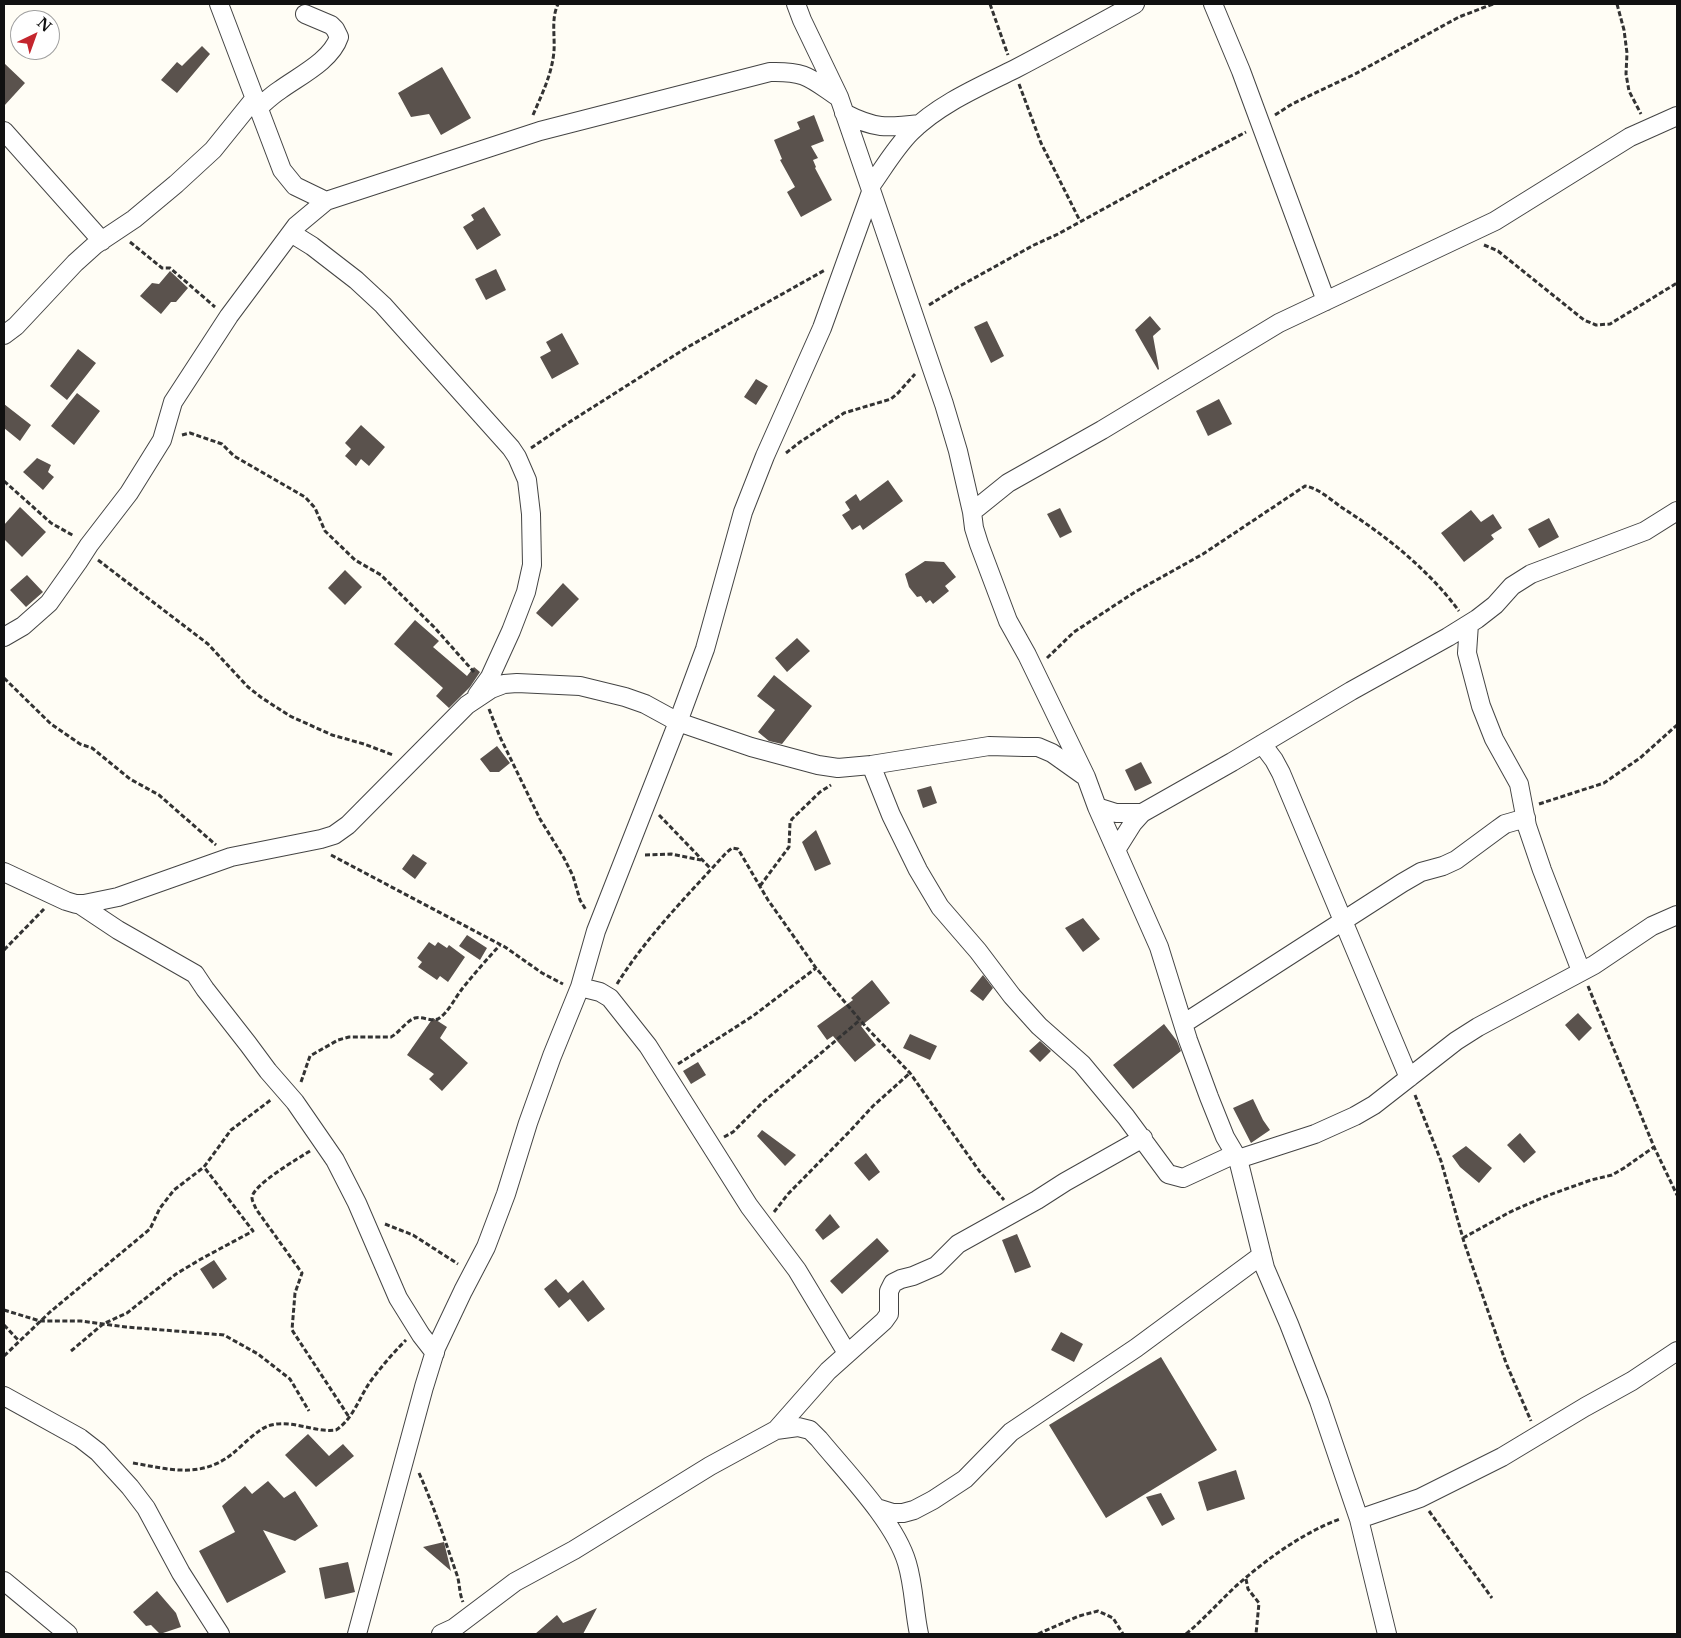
<!DOCTYPE html>
<html>
<head>
<meta charset="utf-8">
<style>
	body { margin:0 }
	#map { position:relative; width:1681px; height:1638px; overflow:hidden; background:#fffdf5; font-family:"Libre Baskerville",serif }
	canvas { display:block }
	.frame { position:absolute; inset:0; border:5px solid #111; pointer-events:none }
	.north { position:absolute; left:10px; top:10px; width:50px; height:50px; box-sizing:border-box; background:#fff; border:1px solid #a0a0a0; border-radius:50%; rotate:42deg; font-size:14px; font-weight:700; line-height:20px; text-align:center; color:#111 }
	.north::after { content:''; display:block; margin:auto; width:18px; height:22px; background:#c4262e; clip-path:polygon(50% 0,100% 100%,50% 72%,0 100%) }
</style>
</head>
<body>
<div id="map">
<canvas width="1681" height="1638"></canvas>
<div class="frame"></div>
<div class="north">N</div>
</div>
<script>
const g = document.querySelector('canvas').getContext('2d');
g.lineJoin = 'round';
function fillPath(path, color) { g.fillStyle = color; g.fill(path, 'evenodd'); }
function strokePath(path, color, width, dash) { g.strokeStyle = color; g.lineWidth = width; g.lineCap = dash ? 'butt' : 'round'; g.setLineDash(dash || []); g.stroke(path); }
fillPath(new Path2D(`
	M202 46 210 54 177 93 161 80 177 62 182 66Z
	M4 63 25 83 4 106Z
	M442 67 471 118 441 135 429 114 411 117 398 93Z
	M814 115 824 141 811 146 818 158 813 160 816 167 815 168 832 200 801 217 787 192 795 187 780 160 782 159 774 140 800 129 797 122Z
	M484 207 501 235 477 250 463 227 474 220 471 215Z
	M496 269 506 290 486 300 475 279Z
	M170 271 188 288 176 302H171L161 314 140 296 152 283 159 284Z
	M1150 316 1161 329 1153 336 1159 369 1158 370 1135 330Z
	M987 321 1004 356 991 363 974 327Z
	M562 333 579 364 552 379 540 357 551 351 546 342Z
	M78 349 96 363 67 400 50 386Z
	M756 379 768 386 756 405 744 397Z
	M77 393 100 411 74 445 51 426Z
	M1219 399 1232 424 1208 436 1196 411Z
	M4 404 31 425 20 441 4 428Z
	M361 425 385 447 369 466 361 459 356 466 345 456 351 449 345 443Z
	M37 458 51 465 48 472 54 477 43 490 23 472Z
	M888 480 903 501 863 530 860 525 852 530 842 515 850 510 845 502 856 494 860 501Z
	M20 507 46 532 22 557 4 539V525Z
	M1060 508 1072 532 1060 538 1047 514Z
	M1471 510 1481 522 1493 514 1502 528 1491 535 1494 539 1464 562 1441 533Z
	M1549 518 1559 537 1539 548 1528 529Z
	M925 561 944 562 956 577 945 586 949 591 933 604 930 600 926 603 921 596 917 597 909 587 905 574Z
	M345 570 362 587 345 605 328 588Z
	M27 575 43 592 26 607 10 590Z
	M563 583 579 599 552 627 536 613Z
	M415 620 439 641 433 647 467 676 474 667 480 672 470 687 449 708 436 696 443 688 394 644Z
	M797 638 810 651 787 672 775 658Z
	M774 675 812 706 782 744 769 741 758 732 775 710 757 696Z
	M497 746 510 763 499 772H490L480 759Z
	M1141 762 1152 783 1135 791 1125 770Z
	M931 786 937 803 923 808 917 790Z
	M816 830 831 864 815 871 802 842Z
	M413 854 427 863 415 879 402 869Z
	M1083 918 1100 939 1083 952 1065 928Z
	M467 935 487 948 480 960 459 946Z
	M429 942 435 946 438 942 447 948 449 945 465 957 448 982 440 976 437 980 418 967 422 962 417 958Z
	M983 975 993 988 983 1001 970 991Z
	M872 980 890 1003 861 1026 876 1045 855 1062 833 1036 827 1040 817 1026 853 1000 851 998Z
	M1578 1013 1592 1028 1579 1041 1565 1025Z
	M433 1018 447 1027 440 1038 468 1063 442 1091 429 1079 434 1074 407 1055Z
	M1164 1024 1177 1041 1181 1051 1133 1089 1113 1065Z
	M910 1034 937 1046 930 1060 903 1048Z
	M1040 1041 1051 1051 1040 1062 1029 1051Z
	M698 1062 706 1075 691 1084 683 1071Z
	M1253 1099 1263 1120 1270 1130 1251 1143 1233 1108Z
	M762 1130 796 1155 785 1166 757 1136Z
	M1520 1133 1536 1152 1524 1163 1507 1145Z
	M1466 1146 1492 1168 1479 1183 1460 1167 1452 1156Z
	M866 1153 880 1172 869 1181 854 1163Z
	M830 1214 840 1227 823 1240 815 1230Z
	M1017 1234 1031 1267 1015 1273 1002 1240Z
	M877 1238 889 1251 842 1294 830 1281Z
	M214 1260 227 1279 213 1289 200 1269Z
	M556 1279 568 1293 583 1280 605 1309 588 1322 570 1299 559 1308 544 1289Z
	M1061 1332 1083 1344 1074 1362 1051 1350Z
	M1161 1357 1217 1450 1106 1518 1049 1425Z
	M308 1434 329 1456 343 1444 354 1456 316 1487 285 1455Z
	M1236 1470 1245 1499 1207 1511 1198 1482Z
	M268 1481 284 1498 295 1491 318 1526 295 1541 263 1530 286 1572 227 1603 199 1551 235 1532 222 1506 245 1486 252 1494Z
	M1161 1493 1175 1519 1162 1526 1146 1497Z
	M444 1542 451 1571 423 1547Z
	M348 1562 355 1592 325 1599 319 1568Z
	M157 1591 176 1613 181 1627 160 1634 151 1625 146 1626 133 1612Z
	M597 1608 583 1634H535L557 1615 563 1623Z`), '#5a524d');
const street = new Path2D(`
	M219 4 282 170 295 186 326 201
	M796 4 802 20 839 97 870 187 944 404 958 451 972 512 974 528 979 544 1008 621 1027 655 1086 777 1097 807 1159 947 1188 1040 1209 1097 1225 1137 1238 1159 1265 1268 1289 1324 1319 1401 1359 1519 1387 1634
	M1213 4 1241 71 1326 301
	M258 108C265 102 272 95 280 90 299 76 331 61 339 37L335 29 331 25 305 14
	M844 113C875 129 886 128 920 124
	M4 131 102 241
	M870 187C883 169 895 148 911 132 939 104 979 87 1015 69 1055 48 1095 26 1135 4
	M291 233 312 246 356 280 383 305 511 448 517 457 527 480 531 514 532 565 526 592 511 631 490 677 477 695
	M4 335 16 326 75 263 95 245 134 219 176 184 213 150 255 98
	M972 512 1008 483 1102 430 1279 323 1495 221 1630 137 1677 116
	M1469 624 1467 653 1481 706 1494 739 1519 784 1527 826 1542 870 1581 971
	M4 637 23 626 49 603 78 562 89 545 129 493 162 440 173 402 229 316 296 226 326 201 540 131 770 72C806 71 810 78 838 97
	M1262 744 1274 760 1281 773 1409 1078
	M871 765 891 815 918 870 940 907 978 951 1012 996 1039 1026 1082 1064 1126 1117 1168 1174 1183 1178 1235 1154
	M1097 807 1116 813H1142L1232 762 1351 691 1448 637 1477 619 1495 605 1512 586 1531 574 1645 531 1677 511
	M1116 850 1133 823 1142 813
	M4 872 66 901 76 904H84L118 897 231 857 321 839 334 835 348 825 467 705 491 689 504 684 517 683 580 686 625 697 645 704 678 722 751 747 818 765 838 768 871 765 989 746 1024 747H1038L1052 753 1083 775
	M79 904 118 930 195 974 205 989 248 1044 268 1071 295 1102 335 1160 357 1203 398 1298 421 1335 435 1353
	M580 987 600 992 610 998 648 1046 749 1206 797 1270 847 1353
	M1183 1024 1402 883 1421 872 1443 866 1456 860 1498 829 1505 824 1526 818
	M1238 1159 1315 1134 1355 1116 1374 1105 1456 1041 1478 1027 1594 965 1652 926 1677 915
	M4 1396 80 1438 98 1452 130 1487 146 1508 181 1573 220 1634
	M776 1430 828 1371 884 1321 889 1314V1291L893 1283 901 1279 913 1276 936 1266 958 1244 1037 1200 1065 1182 1143 1138
	M877 1508 893 1513H903L914 1510 933 1500 965 1479 1011 1432 1136 1348 1262 1255
	M1359 1519 1420 1498 1502 1457 1585 1407 1632 1381 1677 1351
	M4 1581 68 1634
	M357 1634 424 1387 436 1348 463 1291 486 1247 506 1194 528 1123 552 1056 580 987 596 931 678 722 705 649 743 512 765 456 822 328 871 192
	M441 1634 454 1628 515 1582 574 1550 710 1466 776 1430 798 1427 810 1430 819 1439C846 1472 895 1522 907 1563 914 1586 914 1611 919 1634`);
strokePath(street, '#444', 20);
strokePath(new Path2D(`
	M990 4 1008 55
	M1617 4 1624 30 1627 53 1626 74 1629 91 1641 114
	M1019 84 1041 143 1080 221
	M533 115C542 94 552 74 554 51 555 35 551 19 558 4
	M1275 115 1292 104 1355 74 1459 17 1493 4
	M130 242 162 268H170L215 307
	M1484 245 1498 251 1584 320 1596 325 1610 324 1677 283
	M929 305 958 287 1034 245 1058 234 1169 173 1246 132
	M182 435 190 433 222 444 234 456 305 497 315 508 325 531 355 560 381 575 434 627 474 672
	M531 448 568 423 686 348 825 270
	M786 453 800 442 844 413 891 399 898 393 915 374
	M4 481 51 523 74 536
	M98 560 208 644 248 687 262 698 290 716 332 735 364 744 393 755
	M1047 658 1074 632 1135 592 1203 554 1305 486C1318 488 1330 499 1341 507 1385 535 1428 569 1459 611
	M4 678 51 724 80 744 92 748 130 779 159 795 216 845
	M489 709 500 737 540 819 564 858 573 876 580 900 586 910
	M1539 804 1604 783 1640 758 1677 725
	M659 815 711 869
	M331 855 505 947 542 973 563 984
	M645 855 671 854 701 860
	M760 886 789 847 790 823 792 819 820 792 831 785
	M4 950 44 909
	M617 984C647 936 688 895 726 853L732 848 738 849 768 900 816 968 866 1027 910 1073 980 1172 1004 1200
	M1588 986 1654 1147 1677 1195
	M678 1064 753 1016 816 968
	M301 1082 310 1056 338 1040 349 1037H391C400 1032 406 1021 415 1018 423 1016 431 1022 438 1019 448 1013 455 998 462 989 474 974 487 959 500 945
	M1415 1095 1441 1161 1464 1242 1506 1363 1531 1421
	M724 1137 733 1132 762 1103 860 1020
	M310 1151C299 1158 252 1185 252 1198 252 1201 255 1206 256 1209L302 1273 295 1293 292 1330 349 1417
	M774 1212 788 1194 850 1131 873 1106 910 1073
	M385 1224 413 1235 458 1264
	M1463 1238 1510 1212 1549 1195 1591 1180 1612 1175 1624 1168 1654 1147
	M4 1310 40 1321H81L126 1327 224 1335 258 1354 290 1379 309 1411
	M4 1325 19 1341
	M71 1351 103 1324 127 1313 176 1274 201 1259 253 1231 204 1167
	M4 1356 50 1312 150 1229 160 1208 174 1190 204 1167 231 1130 272 1099
	M133 1463C168 1469 201 1479 232 1454 242 1446 257 1430 268 1426 290 1418 314 1433 336 1430 353 1419 359 1398 370 1382 381 1367 393 1353 406 1340
	M419 1473C434 1506 445 1541 457 1575 460 1584 459 1593 463 1602
	M1429 1511 1492 1598
	M1246 1579 1248 1589 1259 1603 1256 1634
	M1038 1634 1079 1616 1098 1611 1113 1618 1123 1634
	M1186 1634C1204 1619 1219 1602 1236 1586 1267 1559 1302 1533 1340 1519`), '#333', 3, [5, 2.5]);
strokePath(street, '#fff', 18);
</script>
</body>
</html>
